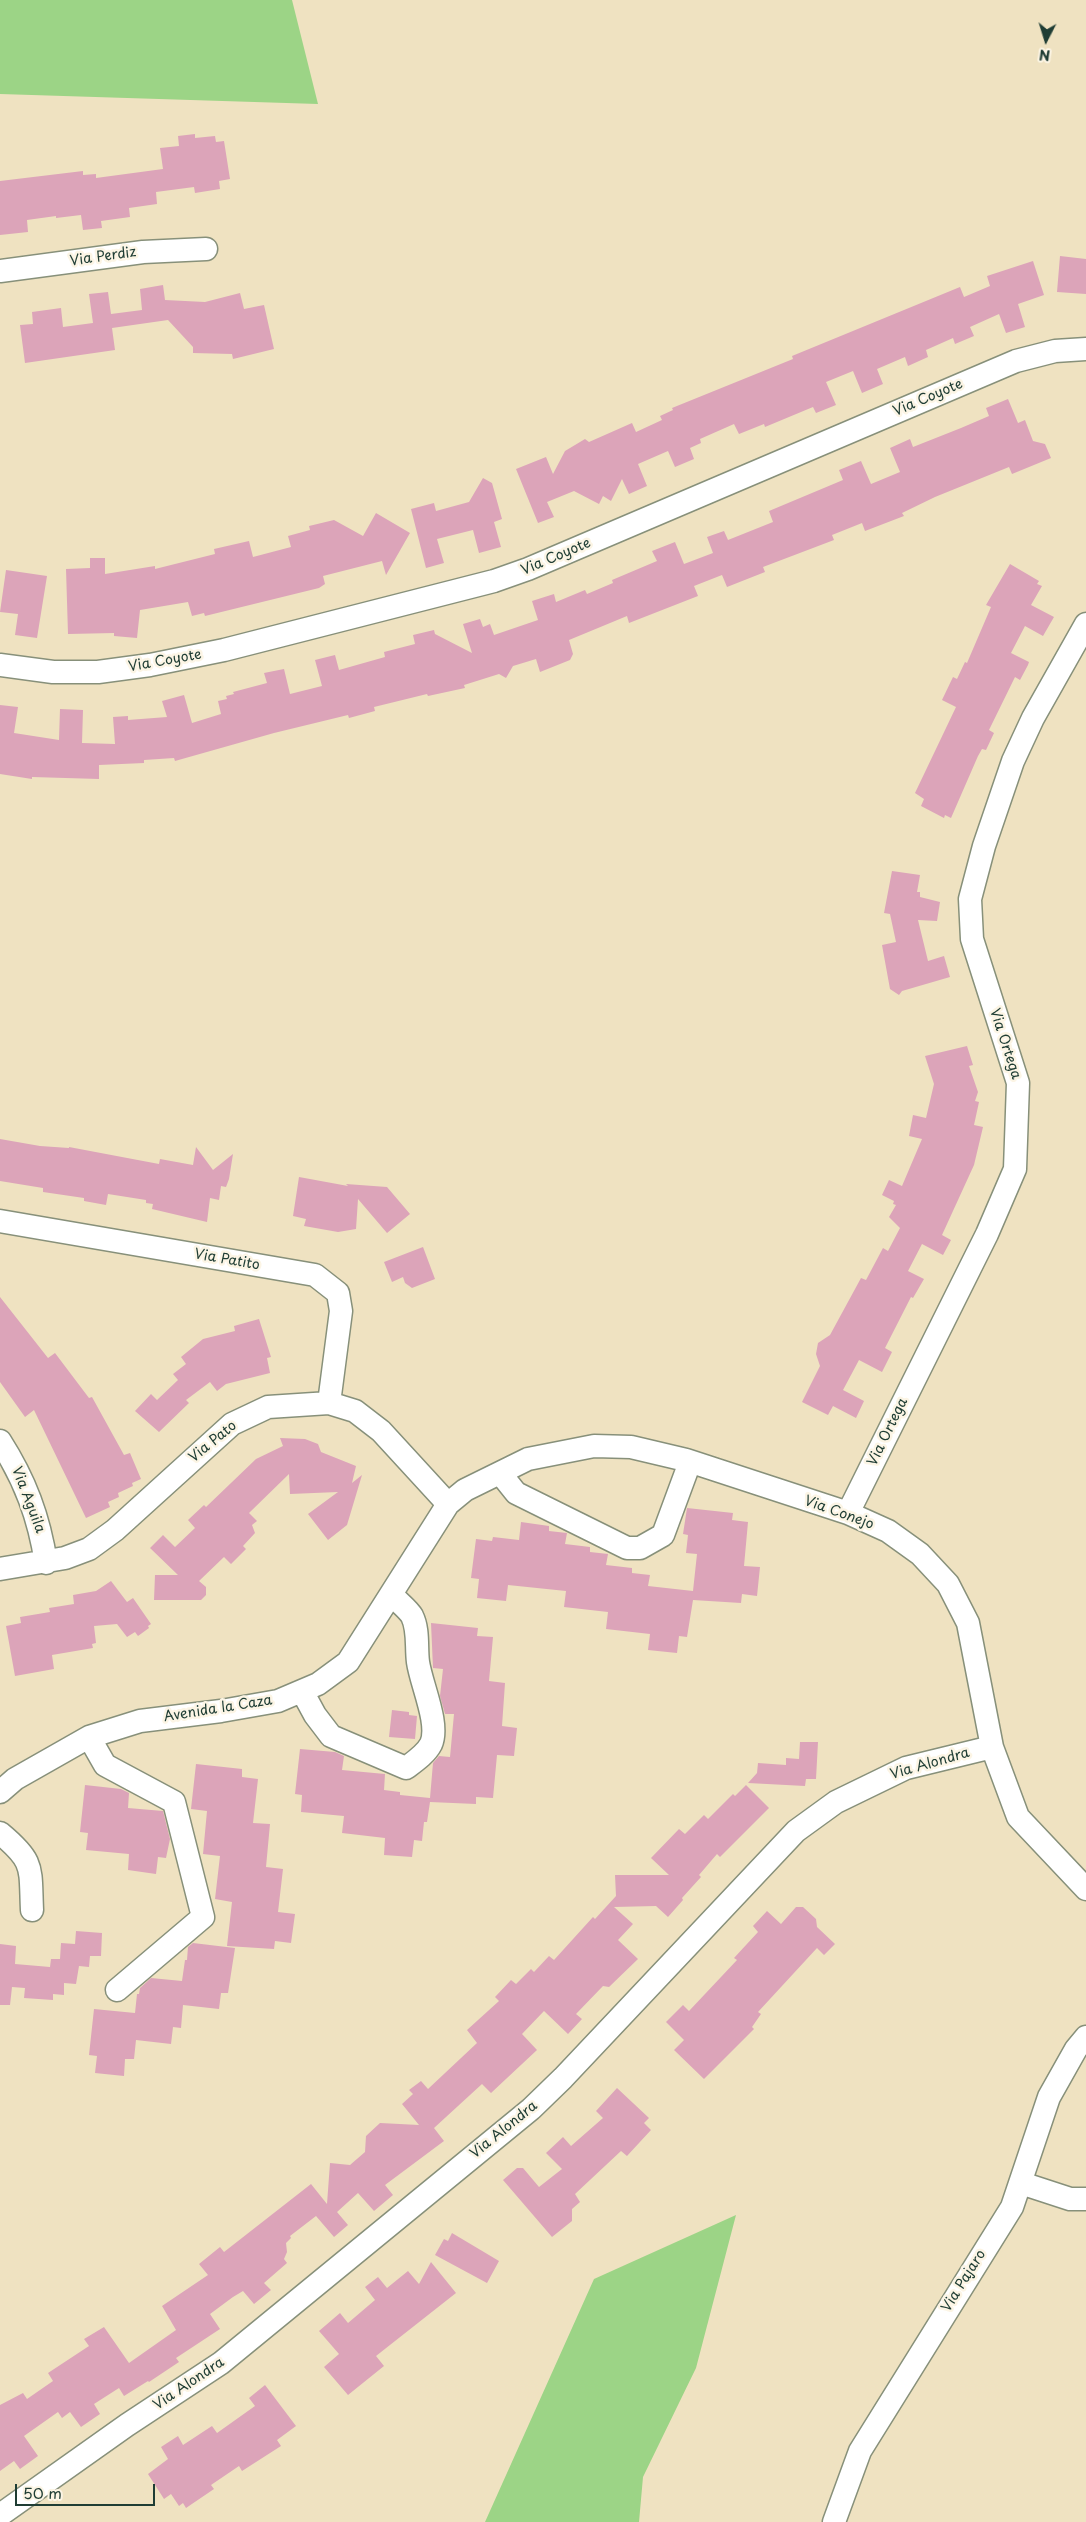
<!DOCTYPE html>
<html>
<head>
<meta charset="utf-8">
<style>
	body { margin:0 }
	#map { position:relative; width:1086px; height:2522px; overflow:hidden; background:#efe2c1; font-family:"Playpen Sans",sans-serif }
	canvas { display:block }
	.north { position:absolute; left:1021px; top:15px; width:50px; height:50px; -webkit-text-stroke:4px #fcf5e5; paint-order:stroke; rotate:185deg; font-size:14px; font-weight:700; line-height:20px; text-align:center; color:#1f3d34 }
	.north::after { content:''; display:block; margin:auto; width:18px; height:22px; background:#1f3d34; clip-path:polygon(50% 0,100% 100%,50% 72%,0 100%) }
	.scale { position:absolute; left:15px; top:2484px; width:140px; height:22px; box-sizing:border-box; border:2px solid #1f3d34; border-top:0; padding-left:6px; font-size:15px; line-height:18px; white-space:nowrap; color:#1f3d34; -webkit-text-stroke:4px #fcf5e5; paint-order:stroke }
</style>
</head>
<body>
<div id="map">
<canvas width="1086" height="2522"></canvas>
<div class="north">N</div>
<div class="scale">50 m</div>
</div>
<script>
const g = document.querySelector('canvas').getContext('2d');
g.lineJoin = 'round';
function fillPath(path, color) { g.fillStyle = color; g.fill(path, 'evenodd'); }
function strokePath(path, color, width, dash) { g.strokeStyle = color; g.lineWidth = width; g.lineCap = dash ? 'butt' : 'round'; g.setLineDash(dash || []); g.stroke(path); }
function drawText(font, color, halo, rows, align = 'center') {
  g.font = font + ' "Playpen Sans",sans-serif'; g.lineWidth = 5; g.setLineDash([]); g.textBaseline = 'middle'; g.strokeStyle = halo; g.fillStyle = color; for (const [text, x, y, turn = 0] of rows) {
    g.save(); g.translate(x, y); g.rotate((+turn || 0) * Math.PI / 180); g.textAlign = isNaN(turn) ? turn : align; if (halo) g.strokeText(text, 0, 0); g.fillText(text, 0, 0); g.restore();
  }
}
fillPath(new Path2D(`
	M0 0H292L318 104 0 94Z
	M736 2215 696 2368 643 2477 639 2522H485L594 2279Z`), '#9cd486');
fillPath(new Path2D(`
	M195 134V138L215 136 216 142 224 141 230 179 219 181 220 189 195 193 194 187 156 192 157 204 129 208 130 217 101 221 102 228 83 230 81 215 56 218V216L27 220 28 232 0 235V181L83 171V175L96 174V178L163 169 160 148 179 146 178 136Z
	M1060 256 1086 259V294L1057 292Z
	M1033 261 1044 295 1018 304 1025 327 1006 333 999 314 970 327 974 336 955 344 953 338 926 350 928 357 908 366 905 357 877 369 883 384 862 393 853 371 826 382 836 405 816 413 813 407 765 427 764 424 739 434 734 424 700 439 701 443 690 448 694 459 675 467 668 451 638 464 647 486 629 494 622 479 611 501 603 496 599 504 574 491 547 502 554 517 538 523 516 469 546 457 553 474 565 451 585 439 589 442 632 423 636 432 662 420 660 416 673 410 672 408 793 359 792 356 960 287 964 297 990 286 987 276Z
	M163 285 165 300 205 302 240 293 244 309 264 305 274 349 233 359 232 354 193 353V347L168 320 112 328 115 350 25 363 20 325 33 324 32 312 61 308 63 327 93 323 89 294 108 292 111 314 142 310 140 289Z
	M1008 399 1018 423 1025 420 1033 441 1045 444 1051 458 1012 474 1009 467 935 497 902 513 904 516 865 531 862 523 832 535 834 540 763 567 765 572 727 587 722 575 694 586 698 596 629 623 627 616 569 640 573 654 570 660 540 672 536 659 513 666 506 678 499 674 464 685 465 688 428 696 427 694 374 707 375 711 349 718 348 715 274 733 175 761 174 758 144 760V763L99 765V779L32 777V779L0 774V705L18 707 14 733 59 740 60 709 83 710 82 743 115 744 113 717 128 716V720L167 717 162 701 184 695 192 723 221 714 218 701 227 699 226 696 234 694 233 692 267 683 264 673 284 669 290 694 322 686 315 660 335 655 339 670 385 657 384 652 415 644 413 635 434 630 435 634 472 653 463 624 480 619 483 627 490 624 494 635 538 620 532 601 554 594 556 602 585 590 587 594 613 583 612 580 657 561 652 551 675 542 684 564 713 553 707 537 724 531 728 540 773 522 769 511 843 480 839 470 861 461 871 484 900 472 890 448 910 439 913 447 961 428 989 416 986 408Z
	M483 478 492 483 502 519 494 522 501 547 479 553 473 530 437 539 444 563 426 568 411 509 434 503 436 511 469 502Z
	M376 513 410 533 386 575 382 561 323 576 325 584 319 588 205 616 204 613 192 616 188 602 140 610 137 638 114 636V633L68 634 66 569 90 568V558H105V574L155 566V569L215 554 214 549 249 541 253 557 291 547 288 536 310 530 309 526 334 520 363 536Z
	M1010 564 1039 581 1037 584 1042 586 1031 605 1054 617 1043 636 1025 626 1011 653 1029 662 1028 665 1020 680 1015 677 989 730 994 733 986 750 982 749 978 756 951 818 945 815 944 818 921 806 924 799 915 793 956 707 942 700 953 677 957 679 965 662 967 663 991 607 986 605Z
	M6 570 47 576 37 638 15 635 18 614 0 612Z
	M892 871 920 875 917 892H920V897L940 902 937 921 918 920 928 961 944 956 950 977 902 991 899 995 890 989 882 945 896 942 890 914 884 913Z
	M967 1046 973 1065 969 1066 978 1092 975 1101 979 1102 974 1125 983 1127 974 1165 942 1235 951 1240 943 1255 922 1244 908 1271 924 1279 913 1298 911 1297 885 1348 892 1352 882 1372 859 1360 843 1390 864 1401 856 1418 833 1406 828 1415 802 1402 820 1366 816 1354 818 1343 830 1335 861 1278 866 1280 883 1248 888 1251 900 1228 889 1217 896 1205 893 1204 894 1201 882 1195 889 1180 902 1186 922 1139 909 1136 913 1115 926 1118 934 1084 925 1056Z
	M0 1139 40 1146 69 1148V1147L159 1164 160 1159 193 1165 196 1147 213 1170 233 1154 229 1179 226 1187 221 1186 219 1200 210 1198 207 1222 152 1209 153 1204 146 1203V1200L108 1194 106 1205 84 1201V1198L43 1192V1188L0 1181Z
	M299 1177 348 1186 346 1184 387 1187 410 1214 387 1233 358 1199 356 1229 338 1232 304 1226 306 1219 293 1216Z
	M423 1247 435 1279 412 1288 405 1283 403 1277 392 1282 384 1262Z
	M0 1297 48 1358 55 1353 89 1398 92 1397 124 1455 130 1453 141 1479 132 1483 133 1486 118 1493 119 1497 108 1502 110 1507 86 1518 34 1410 25 1417 0 1382Z
	M259 1319 271 1357 267 1358 270 1373 226 1384 217 1391 210 1382 186 1400 189 1403 159 1432 135 1411 151 1394 157 1400 178 1380 173 1374 186 1364 181 1357 203 1339 235 1331 234 1326Z
	M280 1438 305 1439 318 1444 321 1452 356 1466 352 1483 362 1475 347 1525 328 1540 308 1514 338 1492 290 1494 289 1474 249 1513 257 1521 252 1525 255 1533 243 1546 246 1549 231 1564 224 1557 199 1581 206 1587V1595L201 1600H154L155 1575H178L150 1548 163 1535 175 1547 195 1528 188 1520 204 1505 206 1507 256 1459 283 1446Z
	M687 1508 733 1513 732 1520 748 1522 744 1566 760 1567 757 1596 742 1594 741 1603 693 1600 687 1637 679 1636 677 1653 648 1650 650 1634 606 1629 608 1612 564 1607 566 1591 508 1585 506 1601 477 1598 479 1579 471 1578 476 1539 492 1541 493 1537 519 1540 521 1522 549 1526V1531L567 1533 565 1544 590 1547V1552L608 1554 606 1565 632 1568V1573L650 1575 648 1586 693 1591 697 1554 686 1553 688 1535 683 1534Z
	M111 1581 127 1602 133 1598 151 1624 148 1626 149 1628 138 1636 135 1632 127 1637 117 1624 94 1626 96 1643 92 1644 93 1648 52 1655 54 1669 15 1676 6 1626 21 1623 20 1617 50 1612 49 1608 74 1604 73 1595 96 1591Z
	M431 1623 478 1628 477 1636 493 1637 489 1681 505 1683 502 1726 517 1728 514 1756 497 1755 493 1798 476 1797V1804L430 1802 427 1822H424L422 1841 414 1840 412 1857 384 1855 385 1838 342 1833 344 1816 301 1812 302 1795 295 1794 300 1749 335 1752 344 1756 342 1770 385 1774 384 1790 400 1792V1795L430 1798 433 1763 439 1756 450 1757 454 1714H445L440 1696 443 1669 433 1668Z
	M392 1710 409 1712V1715L417 1716 415 1739 389 1737Z
	M800 1742H818L816 1779H806L805 1786 748 1783 757 1773 758 1763 786 1765V1758L799 1759Z
	M196 1764 242 1769V1777L258 1779 253 1823 270 1824 266 1867 283 1869 278 1912 295 1914 291 1943 275 1941 274 1949 227 1946 232 1902 215 1899 220 1856 203 1854 207 1811 191 1809Z
	M85 1785 121 1789 129 1793 128 1808 163 1811 170 1839 166 1858 158 1857 156 1874 128 1870 129 1854 86 1850 88 1833 80 1832Z
	M746 1785 769 1808 720 1857 717 1854 699 1875 701 1877 682 1898 683 1900 668 1917 656 1906 614 1907 633 1924 618 1940 638 1959 609 1987 603 1986 576 2014 582 2019 568 2034 544 2011 522 2034 537 2050 491 2093 482 2084 434 2128 444 2141 385 2185 393 2195 374 2211 358 2193 337 2212 348 2225 334 2237 316 2216 290 2236 291 2238 286 2243 287 2252 284 2259 287 2263 264 2283 271 2290 254 2304 243 2291 233 2297 210 2314 220 2329 176 2358 179 2362 149 2382 148 2381 124 2396 119 2388 94 2404 100 2414 81 2427 70 2412 62 2418 58 2412 24 2436 38 2456 20 2469 14 2461 0 2471V2405L23 2393 27 2399 53 2381 48 2373 89 2346 84 2339 104 2327 129 2363 176 2330 162 2306 208 2275 199 2264 220 2247 224 2252 311 2184 327 2204 330 2163 350 2165 365 2152 366 2136 380 2123 419 2125 402 2104 413 2094 409 2090 421 2081 428 2089 477 2043 467 2030 499 2001 495 1997 511 1980 516 1984 531 1969 534 1972 549 1956 554 1960 593 1917 595 1919 616 1896 615 1875H669L651 1858 679 1829 685 1834 704 1815 708 1819 733 1794 735 1796Z
	M796 1907H803L816 1919 817 1927 835 1944 824 1955 817 1948 758 2012 761 2014 752 2027 754 2029 704 2079 674 2050 684 2040 666 2022 683 2005 689 2011 737 1960 734 1958 758 1932 753 1926 767 1911 781 1924Z
	M76 1931 102 1933 101 1956H90L89 1967 79 1966 76 1984 64 1983V1995L53 1994V2000L24 1998 25 1988 12 1987 10 2005H0V1944L16 1946 15 1964 50 1967 51 1959H60L61 1943 75 1944Z
	M193 1943 235 1948 228 1993H221L219 2009 183 2005 181 2028 173 2027 171 2044 136 2040 134 2059H125L124 2076 95 2073 97 2056 89 2055 94 2009 135 2013 137 1994H139L140 1988 151 1978 182 1981 185 1960H187L188 1947Z
	M617 2088 649 2118 644 2123 651 2130 627 2156 621 2151 575 2194 580 2202 572 2209V2221L552 2237 503 2180 517 2168H523L539 2187 562 2169 546 2153 563 2137 571 2146 603 2118 596 2111Z
	M452 2233 499 2261 487 2283 435 2255 444 2239 448 2241Z
	M431 2262 456 2293 376 2356 384 2366 348 2395 324 2367 339 2354 319 2331 340 2313 348 2323 375 2300 365 2287 378 2277 387 2288 408 2271 419 2284Z
	M265 2385 296 2426 277 2440 281 2446 242 2471 239 2466 211 2485 214 2489 186 2508 183 2503 179 2506 171 2494 164 2499 148 2474 168 2459 161 2447 178 2436 183 2445 212 2426 217 2433 255 2406 249 2398Z`), '#dca4b9');
const minor = new Path2D(`
	M0 271 143 252 206 249
	M0 665 53 672H98L150 665 224 650 494 581 528 569 1016 361 1055 351 1086 349
	M0 1221 315 1275 338 1293 341 1311 329 1403
	M0 1441C25 1480 39 1517 46 1563
	M500 1473 516 1493 627 1548H640L663 1535 690 1462
	M848 1513 987 1234 1015 1169 1018 1083 972 939 970 899 984 846 1013 761 1033 718 1086 624
	M0 1569 65 1558 89 1549 115 1530 232 1424 268 1407 329 1403 355 1411 381 1431 448 1504
	M302 1691 315 1715 331 1736 406 1768C414 1762 426 1754 431 1744 440 1724 421 1684 418 1662 416 1647 419 1630 412 1616 408 1609 397 1601 391 1594
	M89 1737 105 1765 174 1802 203 1917 117 1990
	M0 1792 15 1779 89 1737 140 1721 221 1711 278 1701 318 1684 348 1662 448 1504 465 1490 528 1459 594 1446 631 1447 686 1460 848 1513 888 1531 920 1554 948 1584 968 1623 992 1747 1018 1817 1086 1889
	M0 1833C35 1862 30 1867 32 1910
	M1021 2183 1070 2199H1086
	M0 2515 127 2425 221 2363 531 2109 563 2078 796 1831 836 1802 906 1768 992 1747
	M834 2522 860 2451 1012 2207 1049 2097 1076 2049 1086 2037`);
strokePath(minor, '#87907a', 25);
strokePath(minor, '#fff', 22);
drawText('14px', '#1f3d34', '#fcf5e5', [
	["Via Perdiz",103,257,-8],
	["Via Coyote",928,398,-23],
	["Via Coyote",556,557,-23],
	["Via Coyote",165,661,-10],
	["Via Ortega",1005,1044,72],
	["Via Patito",227,1260,10],
	["Via Ortega",888,1432,-64],
	["Via Pato",213,1442,-39],
	["Via Aguila",28,1500,69],
	["Via Conejo",839,1513,20],
	["Avenida la Caza",218,1709,-9],
	["Via Alondra",930,1764,-16],
	["Via Alondra",504,2130,-39],
	["Via Pajaro",964,2281,-58],
	["Via Alondra",189,2384,-34]
]);
</script>
</body>
</html>
